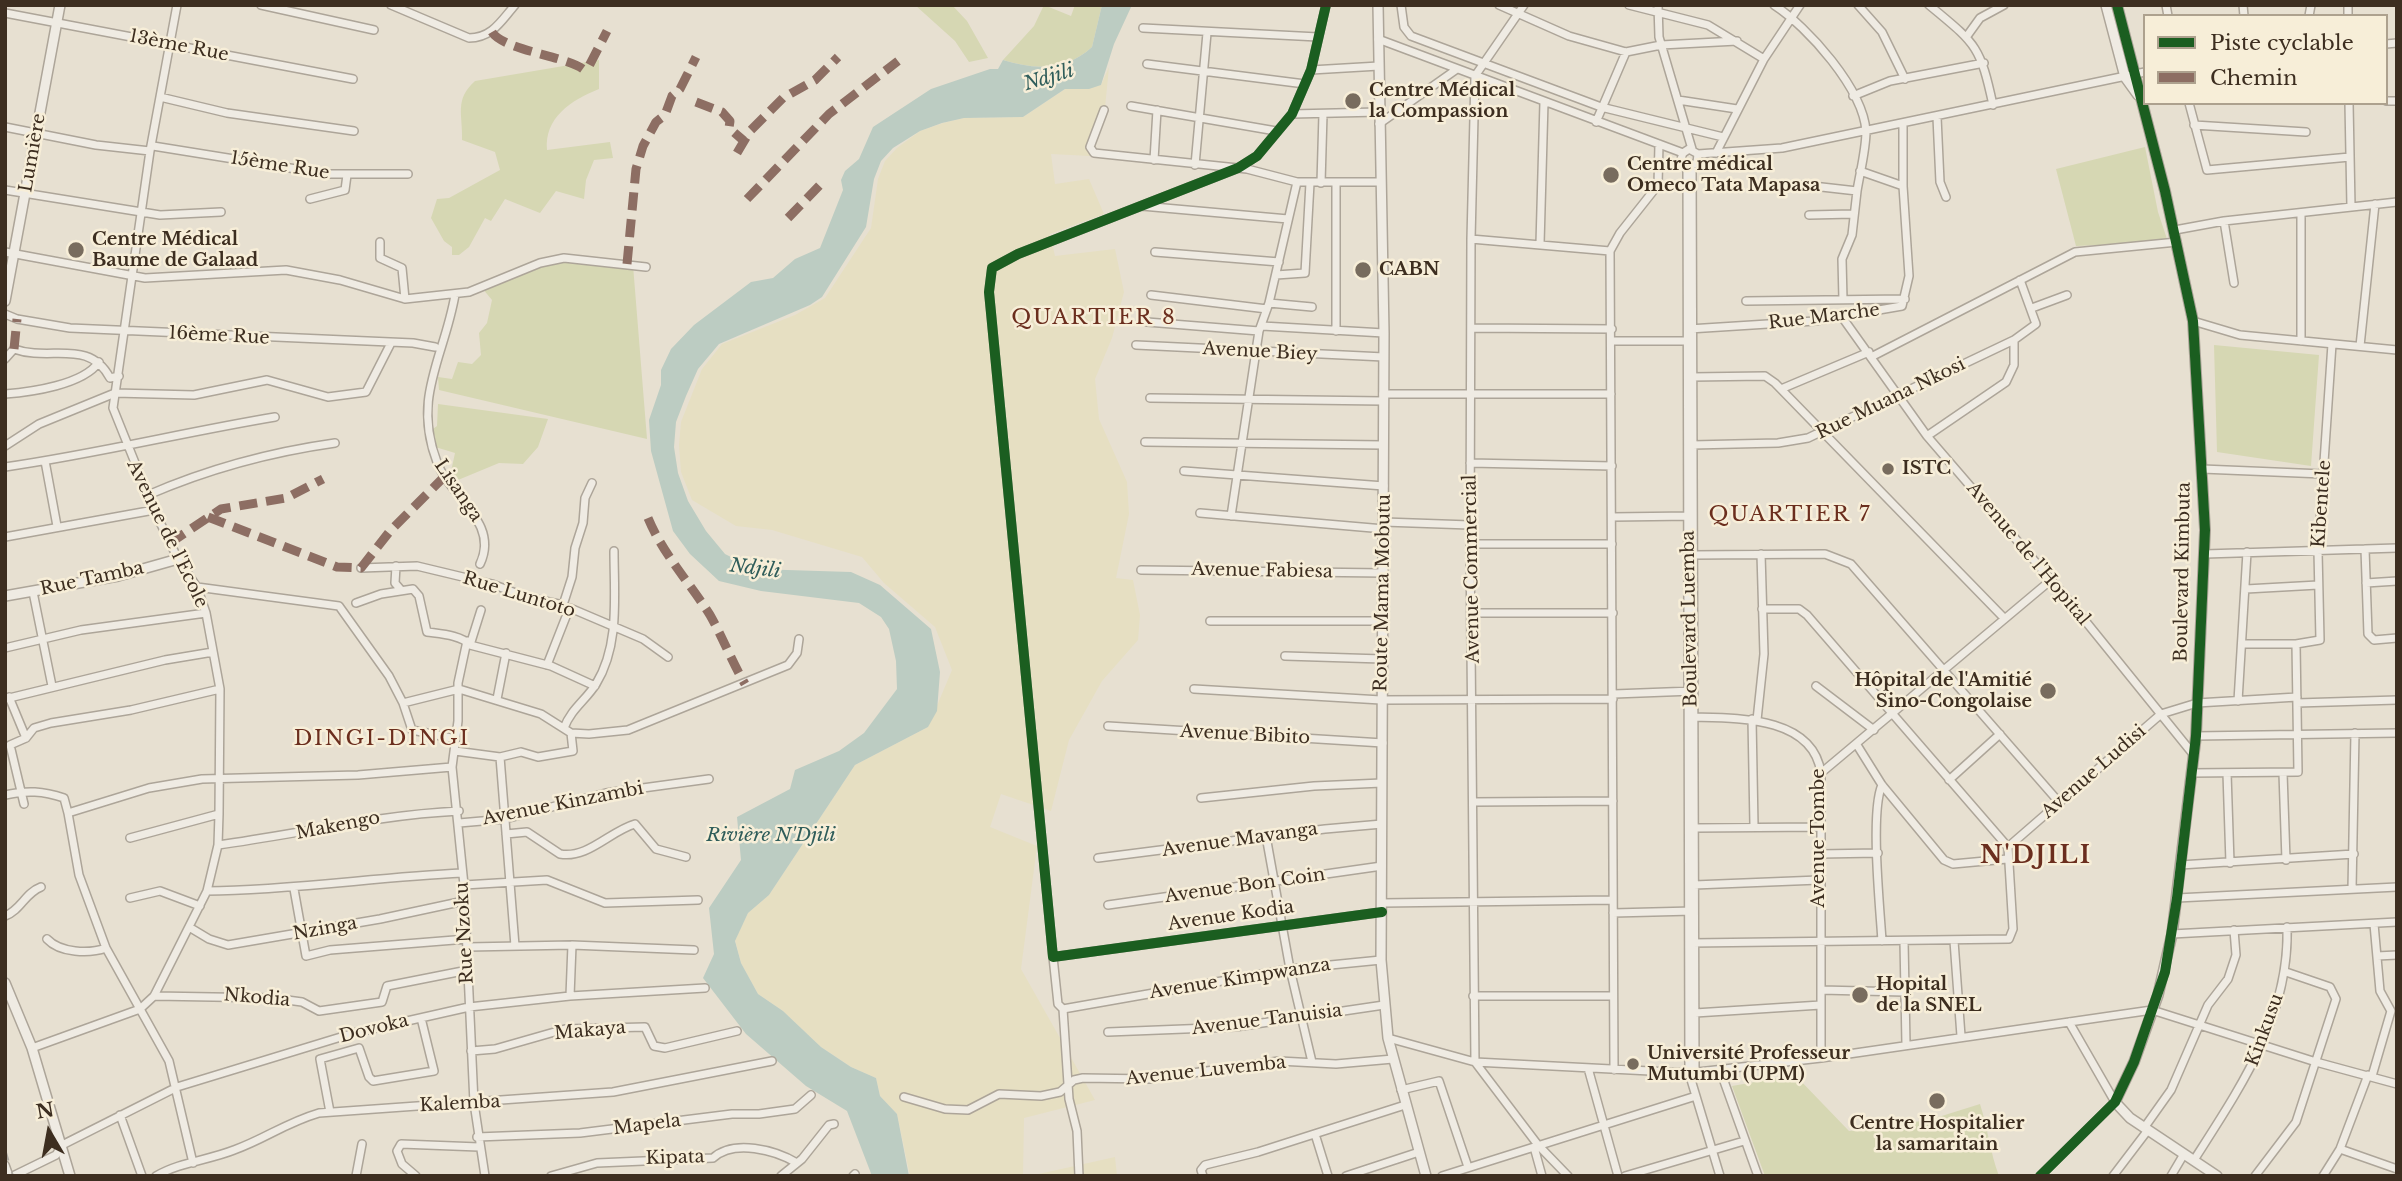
<!DOCTYPE html>
<html>
<head>
<meta charset="utf-8">
<style>
	body { margin:0 }
	#map { position:relative; width:2402px; height:1181px; overflow:hidden; background:#e7e0d1; font-family:"Libre Baskerville",serif }
	canvas { display:block }
	.frame { position:absolute; inset:0; border:7px solid #3d2e20; pointer-events:none }
	.legend { position:absolute; left:2143px; top:14px; width:245px; height:91px; box-sizing:border-box; background:#f7eed8; border:2px solid #ada18e; margin:0; padding:9px 12px; list-style:none; font-size:21px; color:#3d2e20 }
	.legend li { display:flex; align-items:center; gap:14px; height:35px }
	.legend b { width:35px; border:2px solid #ada18e }
	.north { position:absolute; left:14px; top:1097px; width:70px; height:70px; -webkit-text-stroke:5px #f7eed8; paint-order:stroke; rotate:350deg; font-size:19px; font-weight:700; line-height:28px; text-align:center; color:#3d2e20 }
	.north::after { content:''; display:block; margin:auto; width:24px; height:32px; background:#3d2e20; clip-path:polygon(50% 0,100% 100%,50% 72%,0 100%) }
</style>
</head>
<body>
<div id="map">
<canvas width="2402" height="1181"></canvas>
<div class="frame"></div>
<ul class="legend">
<li><b style="height:9px;background:#1b5e20"></b>Piste cyclable</li>
<li><b style="height:9px;background:#8d6e63"></b>Chemin</li>
</ul>
<div class="north">N</div>
</div>
<script>
const g = document.querySelector('canvas').getContext('2d');
g.lineJoin = 'round';
function fillPath(path, color) { g.fillStyle = color; g.fill(path, 'evenodd'); }
function strokePath(path, color, width, dash) { g.strokeStyle = color; g.lineWidth = width; g.lineCap = dash ? 'butt' : 'round'; g.setLineDash(dash || []); g.stroke(path); }
function drawText(font, color, halo, rows, align = 'center') {
  g.font = font + ' "Libre Baskerville",serif'; g.lineWidth = 5; g.setLineDash([]); g.textBaseline = 'middle'; g.strokeStyle = halo; g.fillStyle = color; for (const [text, x, y, turn = 0] of rows) {
    g.save(); g.translate(x, y); g.rotate((+turn || 0) * Math.PI / 180); g.textAlign = isNaN(turn) ? turn : align; if (halo) g.strokeText(text, 0, 0); g.fillText(text, 0, 0); g.restore();
  }
}
fillPath(new Path2D(`
	M1109 67 1104 118 1090 156 1051 154 1055 184 1089 179 1104 214 1050 234 1055 256 1115 249 1124 292 1112 338 1095 379 1099 419 1127 482 1129 514 1116 578 1133 580 1140 615 1138 640 1102 681 1069 740 1051 811 1001 794 990 827 1037 846 1021 969 1095 1100 1024 1118 1023 1176H910L897 1114 880 1096 876 1078 851 1067 821 1047 783 1011 758 994 741 963 735 940 748 913 769 895 855 765 928 727 952 670 935 627 884 583 862 557 772 530 736 526 692 500 681 472 679 445 681 422 702 369 722 344 795 315 825 298 871 228 878 179 885 161 897 148 920 131 943 123 964 118 1023 117 1065 89 1101 85Z
	M1115 1157 1117 1176H1030Z`), '#e6dfc2');
fillPath(new Path2D(`
	M915 5H952L967 21 988 58 969 62 955 41Z
	M1044 5 1071 16 1075 5H1102L1092 47C1066 71 1035 70 1003 60L1034 26Z
	M599 60V89C571 100 544 118 547 150L610 142 613 158 594 160 586 180 584 199 556 191 540 213 505 199 491 221 485 218 469 247 459 255H452V247L444 241 431 218 437 199 449 198 500 170 495 152 462 140C463 114 454 100 475 81Z
	M2145 147 2158 212 2168 242 2076 246 2056 169Z
	M573 259 633 265 647 439 439 390 438 377 452 379 458 362 472 364 481 355 479 333 487 323 492 300 482 288 540 263Z
	M2214 345 2319 355 2311 466 2217 452Z
	M438 404 548 419 538 447 523 464 499 463 458 480 450 476 455 453 432 446 430 431 437 426Z
	M1795 1075 1849 1131 1929 1120 1980 1104C1988 1129 1990 1152 1999 1176H1765L1732 1086Z`), '#d6d7b3');
fillPath(new Path2D(`
	M1102 5H1132L1114 44 1101 85 1089 89H1065L1023 117 964 118 942 123 920 131 893 148 881 161 874 179 866 227 822 297 810 305 719 344 698 369 686 396 676 422 674 447 678 473 688 501 706 531 725 554 755 569 851 572 880 585 931 629 940 672 937 711 928 727 855 765 769 895 748 913 735 941 741 963 758 994 783 1011 821 1047 851 1067 876 1078 880 1096 897 1114 909 1176H872L847 1111 806 1086 746 1034 703 978 714 954 709 908 741 860 737 817 790 789 795 770 839 751 864 733 897 689 896 661 889 629 881 617 859 603 761 591 719 581 690 554 673 531 651 451 649 420 661 385V370L671 349 694 325 751 282 773 278 795 259 820 248 843 190 841 180 845 171 859 159 873 127 931 89 990 69H998L1003 60C1035 70 1066 71 1092 47Z`), '#bcccc2');
const minor = new Path2D(`
	M261 5 374 30
	M391 5 469 38C492 38 501 21 515 5
	M1326 5 1311 70 1292 114 1257 156 1238 168 1018 254 992 268 989 292 1053 957 1382 912
	M1401 5 1404 27 1411 36 1601 107 1723 137
	M1499 5 1569 36 1626 52 1661 45 1737 41
	M1524 5 1475 76 1471 239 1470 544 1475 1062 1538 1145 1568 1176
	M1629 5 1708 25 1764 59
	M1658 5 1659 37 1692 149
	M1774 5C1808 27 1863 89 1866 131 1866 150 1860 172 1857 191L1804 185 1776 186
	M1858 5 1882 32 1905 79
	M1929 5C1976 44 1980 45 1993 105
	M2166 5 2168 16
	M2243 5 2244 16
	M2348 5V16
	M5 13 353 79
	M2309 16 2311 5
	M1143 28 1318 37
	M1967 36 1980 18 2004 5
	M1378 39 1683 153 1689 149 1698 154 1782 148 2145 72
	M2386 44 2397 43
	M1147 64 1305 84
	M1311 70 1379 66
	M1853 96 1890 81 1984 63
	M160 97 227 113 354 131
	M1678 100 1737 109
	M2386 101H2397
	M2189 103 2207 170 2350 157
	M2349 103 2351 207
	M1131 106 1276 131
	M1104 110 1090 147 1094 153 1247 169 1297 182H1380
	M1292 114 1379 112
	M1937 117 1940 182 1946 197
	M1596 122 1626 52
	M1379 124 1457 69
	M2194 125 2306 132
	M5 127 96 145 150 151
	M153 146 327 174H408
	M1683 153 1681 159 1687 166 1697 163 1698 154
	M1716 153 1764 59 1800 5
	M1154 160 1157 110
	M1195 165 1207 33
	M1687 166 1689 1073 1720 1176
	M1692 166 1695 1072
	M1860 171 1903 186
	M1321 183 1323 114
	M1336 184V331
	M5 190 160 215 221 212
	M310 199 345 190 347 175
	M1142 206 1288 219
	M1809 215 1853 214
	M2224 221 2234 283
	M2175 230 2224 221 2397 202
	M1471 239 1610 251
	M380 242V258L402 268 405 299
	M1540 244 1544 102
	M5 252 145 278 286 270 340 280 405 299 469 292 540 263 564 258 646 267
	M1155 252 1279 262
	M1276 275 1305 273 1310 183
	M455 295C444 358 412 397 437 462 450 498 500 522 480 564
	M1151 295 1267 309
	M1843 300 1842 259 1852 235 1857 191
	M1746 301 1905 299
	M1269 303 1312 307
	M2032 308 2067 295
	M5 314 17 319 70 328 413 343 435 347
	M1842 317 1927 436 2070 602 2193 754
	M2193 321 2240 335 2397 350
	M1147 322 1259 331
	M1262 326 1384 333
	M1473 328 1612 329
	M1689 329 1815 321 1902 306 1909 276 1903 186V125
	M1612 341H1688
	M2301 341V214
	M1136 345 1384 357
	M2360 346 2375 204
	M1873 356 2075 252 2177 242
	M5 359 14 349C50 362 89 338 110 378L119 376
	M1692 377 1765 376 1775 383 2003 617
	M1781 389 1869 352
	M5 394C31 392 83 385 99 362
	M1383 394H1611
	M1150 398 1383 401
	M1927 436 2006 382 2014 365V340
	M1145 442 1383 445
	M1692 445 1778 443 1808 438 2014 340 2036 324 2020 280
	M5 446 39 424 115 393 194 395 267 380 328 397 366 392 391 343
	M45 461 57 526
	M1470 463 1612 466
	M5 467C96 454 185 432 275 417
	M2202 469 2323 474
	M1184 471 1384 486
	M146 492 148 495C208 469 271 452 335 443
	M1200 513 1384 529
	M1231 516 1259 331 1269 303 1297 182
	M1612 517 1692 516
	M1384 522 1470 525
	M5 537 154 510
	M1470 544H1612
	M2365 549 2368 634 2374 640 2397 638
	M2205 554 2397 548
	M1693 555 1825 554 1851 564 2058 801
	M396 566 395 583 401 590
	M361 568 417 566 492 584 526 597 563 605 643 639 668 657
	M1141 570 1384 573
	M2366 583 2397 581
	M197 587 339 606 389 676 403 703 459 689 541 714 571 733 589 734 628 730 788 665 797 653 799 639
	M2246 589 2318 585
	M33 592 52 686
	M356 603 381 594 413 589 419 596 427 632C441 634 461 635 470 645L551 666 595 686
	M563 605 572 577 575 548 583 523 585 498 592 483
	M1762 609H1799L1807 615 2008 847
	M1471 613H1613
	M1210 621H1383
	M467 641 458 683V721L452 767 464 885 474 1103 485 1176
	M2242 644H2296L2320 640 2318 551 2332 344
	M470 645 481 610
	M5 648 81 630 206 613
	M1285 656 1382 659
	M547 665 569 609
	M1816 686 1874 730
	M1194 689 1381 700 1613 699
	M1614 694 1693 691
	M9 697 26 738 10 745 24 804
	M5 699 165 660 213 652
	M497 699 506 653
	M2238 701 2247 552
	M403 703 412 730 456 739
	M2297 703 2397 700
	M1694 717C1736 718 1813 716 1821 773V1058
	M1752 719 1754 826
	M1757 720 1764 654 1761 554
	M1108 726 1383 743
	M564 728C571 709 586 700 596 684 620 645 614 596 614 551
	M2196 736 2397 733
	M26 738 34 728 51 723 131 710 220 689
	M1857 745 1882 785 1944 860 1953 864 2007 859
	M455 751 500 757 521 752 538 757 573 751 571 733
	M500 757 515 946
	M1821 773 2051 580
	M2191 773 2298 772 2296 644
	M2227 773 2230 863
	M2283 773 2286 860
	M1949 780 2000 734
	M1882 785C1870 812 1880 908 1882 941
	M5 795C27 790 43 791 64 798L68 813
	M1201 798 1314 786 1382 783
	M1473 802 1613 801
	M459 823 505 819 606 793 709 779
	M1695 828 1820 827
	M506 834 527 832 560 854C588 859 610 831 635 824L656 849 686 857
	M1266 836 1290 969 1312 1062
	M130 838 219 814
	M218 845C298 834 378 815 459 811
	M1820 854 1878 853
	M1098 858 1325 829 1382 824
	M2180 865 2354 854
	M464 885 547 880 605 903 698 900
	M1694 885 1819 880
	M294 889 306 956 330 950 467 939
	M2352 889 2355 733
	M207 891C293 890 377 877 462 873
	M130 898 160 891 200 906
	M2177 898 2397 887
	M1382 903 1613 900
	M1108 905 1382 866
	M1613 913 1693 911
	M5 916C21 910 25 893 41 887
	M189 927 209 939 228 945 380 919 464 901
	M2172 934 2397 922
	M47 939C60 953 89 954 106 948
	M1904 941 1906 1045
	M1954 941 1961 1036
	M1692 943 2009 939 2013 929 2008 847 2161 714 2197 703 2297 697
	M468 947 572 945 694 950
	M2377 956 2397 955
	M1053 957 1058 1004 1063 1009 1290 969 1381 960
	M1821 990 1904 992
	M154 996 272 998 302 1002 319 1011 382 1002 387 986 468 970
	M570 996 572 945
	M1473 996H1613
	M1063 1009 1069 1099 1077 1131 1079 1176
	M1695 1013 1821 1005
	M1108 1032 1235 1027 1384 1005
	M1388 1038 1475 1062 1689 1073 1821 1058 2152 1010 2316 1062 2397 1084
	M32 1048 140 1009 154 996 207 891 218 845 219 814 220 689 206 613 197 587 178 559 154 510 113 408 150 151 177 5
	M471 1051 495 1049 565 1029 645 1027 654 1046 665 1048 737 1031
	M1588 1068 1618 1176
	M1614 1070 1610 251 1620 233 1658 185 1659 144
	M1720 1070 1758 1176
	M2372 1076 2391 1011 2380 991 2374 924
	M1401 1090 1439 1081 1468 1167
	M904 1097 945 1109 968 1110 999 1094 1041 1096 1060 1092 1074 1080 1083 1078 1149 1079 1279 1061 1336 1064 1393 1059
	M330 1112 320 1059 359 1048 369 1077 373 1081 434 1071 421 1018
	M120 1115 142 1176
	M2144 1128 2171 1090 2208 1005 2228 979 2236 955 2234 930
	M1315 1134 1328 1176
	M477 1137 580 1133 732 1114H759L795 1109 811 1095
	M1534 1147 1542 1176
	M2340 1149 2397 1169
	M2194 1160C2240 1088 2290 1016 2287 927
	M193 1163 169 1061 106 948 79 875 68 813 149 788 202 779 358 775 452 767
	M5 1165 9 1176
	M13 1176 56 1155 62 1145 177 1087 354 1033 469 1007 570 996 705 988
	M156 1176C180 1162 209 1160 234 1150 265 1139 285 1123 319 1113L613 1092 772 1061
	M356 1176 362 1144
	M416 1176 402 1164 397 1151 401 1144 479 1147
	M551 1176 597 1163 713 1158C734 1139 775 1150 797 1163
	M781 1176 802 1159 829 1125 834 1124
	M853 1176 855 1174
	M1203 1176 1201 1170 1205 1165 1258 1152 1405 1105
	M1346 1176 1419 1152
	M1442 1176 1696 1096
	M1625 1176 1744 1141
	M2040 1176 2115 1102 2069 1022
	M2113 1176 2148 1130
	M2171 1176 2184 1154
	M2255 1176 2296 1122 2336 999 2330 987 2286 972
	M2323 1176 2340 1149 2368 1075`);
const tertiary = new Path2D(`
	M1378 5 1384 333 1381 960 1388 1038 1426 1176
	M2106 5 2125 77 2138 95
	M2117 5 2165 191 2193 321 2205 530 2196 736 2172 934 2158 995 2134 1062 2115 1102 2130 1118 2217 1176
	M5 301 60 5
	M5 596 118 576 178 559
	M5 983 32 1048 70 1176`);
strokePath(minor, '#ada599', 10);
strokePath(tertiary, '#ada599', 12);
strokePath(minor, '#efebe3', 7);
strokePath(tertiary, '#efebe3', 9);
strokePath(new Path2D(`
	M5 1149 13 1176`), '#afaaa2', 2, [12, 12]);
strokePath(new Path2D(`
	M492 32C503 50 565 56 583 69L588 68 607 31
	M696 102 722 112 730 121 729 128 744 141
	M737 153 750 131 783 98 815 80 838 57
	M747 199 829 114 898 61
	M788 218 821 184
	M627 264 636 169 643 146 656 122 665 115 672 96 680 89 696 57
	M14 349 17 319
	M208 517 337 567 361 568 390 531 445 476
	M648 518C663 554 689 582 710 615 723 638 732 662 745 684
	M168 541 176 539 221 509 286 498 323 479`), '#8d6e63', 9, [18, 9]);
strokePath(new Path2D(`
	M1326 5 1311 70 1292 114 1257 156 1238 168 1018 254 992 268 989 292 1053 957 1382 912
	M2040 1176 2115 1102 2134 1062 2165 972 2177 898 2196 736 2205 530 2193 321 2165 191 2117 5`), '#1b5e20', 10);
for (const [x, y, r, color] of [
	[1353,101,9,"#786c5e"],
	[1611,175,9,"#786c5e"],
	[76,250,9,"#786c5e"],
	[1363,270,9,"#786c5e"],
	[1888,469,7,"#786c5e"],
	[2048,691,9,"#786c5e"],
	[1860,995,9,"#786c5e"],
	[1633,1064,7,"#786c5e"],
	[1937,1101,9,"#786c5e"]
]) { const dot = new Path2D(); dot.arc(x, y, r, 0, 2 * Math.PI); g.fillStyle = color; g.fill(dot); strokePath(dot, '#f7eed8', 2.5); }
drawText('18px', '#3d2e20', '#f7eed8', [
	["13ème Rue",179,46,11],
	["Lumière",33,153,-80],
	["15ème Rue",280,166,9],
	["Rue Marche",1824,317,-7],
	["16ème Rue",219,336,3],
	["Avenue Biey",1260,352,3],
	["Rue Muana Nkosi",1891,399,-26],
	["Lisanga",458,491,56],
	["Kibentele",2322,504,-86],
	["Avenue de l'Ecole",167,534,64],
	["Avenue de l'Hopital",2028,554,50],
	["Avenue Commercial",1472,569,-91],
	["Avenue Fabiesa",1262,571,1],
	["Boulevard Kimbuta",2183,572,-89],
	["Rue Tamba",92,579,-12],
	["Route Mama Mobutu",1383,593,-89],
	["Rue Luntoto",519,595,17],
	["Boulevard Luemba",1690,619,-91],
	["Avenue Bibito",1245,735,3],
	["Avenue Ludisi",2094,772,-41],
	["Avenue Kinzambi",563,804,-11],
	["Makengo",338,826,-11],
	["Avenue Tombe",1819,838,-90],
	["Avenue Mavanga",1240,840,-8],
	["Avenue Bon Coin",1245,886,-8],
	["Avenue Kodia",1231,916,-8],
	["Nzinga",325,929,-10],
	["Rue Nzoku",465,933,-93],
	["Avenue Kimpwanza",1240,979,-9],
	["Nkodia",257,998,5],
	["Avenue Tanuisia",1267,1020,-7],
	["Dovoka",374,1029,-14],
	["Kinkusu",2265,1030,-70],
	["Makaya",590,1031,-5],
	["Avenue Luvemba",1206,1071,-6],
	["Kalemba",460,1104,-3],
	["Mapela",647,1125,-7],
	["Kipata",675,1158,-2]
]);
drawText('bold 18px', '#3d2e20', '#f7eed8', [
	["Centre Médical",1369,91],
	["la Compassion",1369,112],
	["Centre médical",1627,165],
	["Omeco Tata Mapasa",1627,186],
	["Centre Médical",92,240],
	["Baume de Galaad",92,261],
	["CABN",1379,270],
	["ISTC",1902,469],
	["Hôpital de l'Amitié",2032,681,"right"],
	["Sino-Congolaise",2032,702,"right"],
	["Hopital",1876,985],
	["de la SNEL",1876,1006],
	["Université Professeur",1647,1054],
	["Mutumbi (UPM)",1647,1075],
	["Centre Hospitalier",1937,1124,"center"],
	["la samaritain",1937,1145,"center"]
], 'left');
drawText('italic 19px', '#2f5d5a', '#f7eed8', [
	["Ndjili",1049,78,-17],
	["Ndjili",755,569,7],
	["Rivière N'Djili",771,836]
]);
g.letterSpacing = '2px';
drawText('21px', '#6b2e1e', '#f7eed8', [
	["QUARTIER 8",1094,318],
	["QUARTIER 7",1790,515],
	["DINGI-DINGI",382,739]
]);
g.letterSpacing = '0px';
g.letterSpacing = '2px';
drawText('bold 24px', '#6b2e1e', '#f7eed8', [
	["N'DJILI",2036,856]
]);
g.letterSpacing = '0px';
</script>
</body>
</html>
